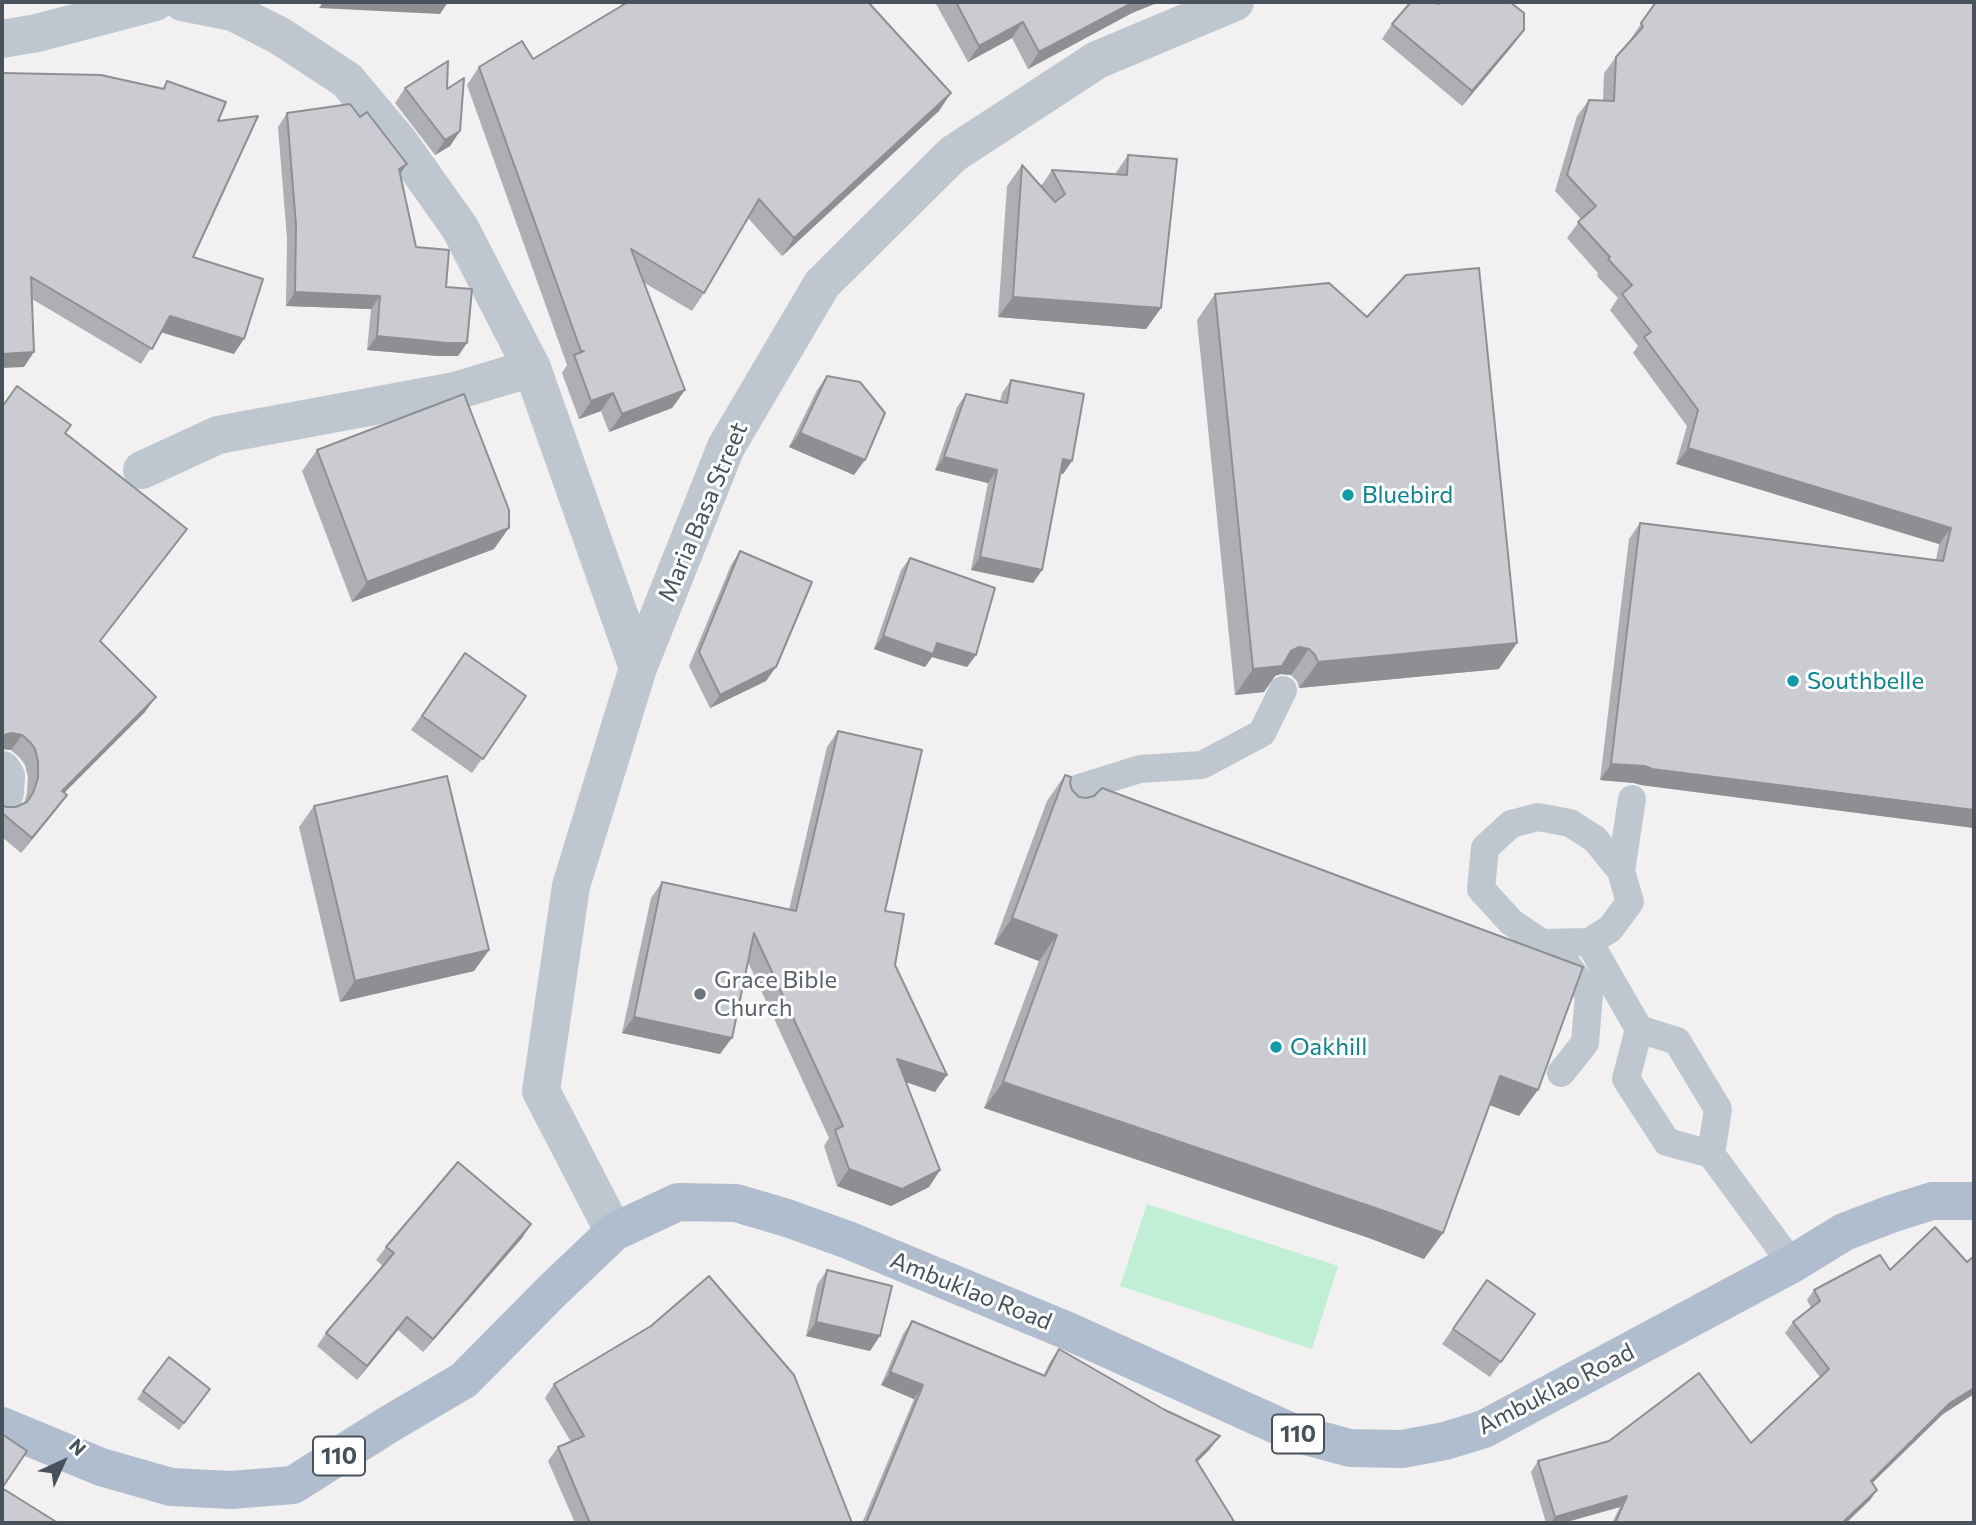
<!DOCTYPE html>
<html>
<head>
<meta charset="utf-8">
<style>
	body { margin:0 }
	#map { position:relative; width:1976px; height:1525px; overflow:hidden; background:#f2f0f0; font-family:Commissioner,sans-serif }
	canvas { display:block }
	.frame { position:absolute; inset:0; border:4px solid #48525d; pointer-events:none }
	.north { position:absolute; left:28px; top:1427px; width:70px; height:70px; -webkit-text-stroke:5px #fff; paint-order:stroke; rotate:45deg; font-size:19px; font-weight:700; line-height:28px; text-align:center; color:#48525d }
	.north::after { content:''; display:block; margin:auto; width:24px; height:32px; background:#48525d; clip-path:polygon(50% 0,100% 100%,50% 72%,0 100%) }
</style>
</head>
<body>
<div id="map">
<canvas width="1976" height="1525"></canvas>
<div class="frame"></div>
<div class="north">N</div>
</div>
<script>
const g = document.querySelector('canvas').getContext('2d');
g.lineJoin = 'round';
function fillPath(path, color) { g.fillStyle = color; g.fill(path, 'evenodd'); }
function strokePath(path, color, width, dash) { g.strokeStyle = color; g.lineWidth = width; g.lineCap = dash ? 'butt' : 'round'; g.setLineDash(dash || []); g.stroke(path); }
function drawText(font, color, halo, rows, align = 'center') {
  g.font = font + ' Commissioner,sans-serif'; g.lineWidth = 6; g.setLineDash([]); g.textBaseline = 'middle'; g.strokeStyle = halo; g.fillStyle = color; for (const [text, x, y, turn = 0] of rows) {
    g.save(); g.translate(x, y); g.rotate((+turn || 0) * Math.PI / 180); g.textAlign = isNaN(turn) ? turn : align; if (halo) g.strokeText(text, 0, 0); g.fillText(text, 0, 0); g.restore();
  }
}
fillPath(new Path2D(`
	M1147 1204 1338 1266 1312 1349 1120 1286Z`), '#c0efd5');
strokePath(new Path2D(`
	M1068 808 1079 788 1140 769 1202 765 1262 733 1283 690
	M1538 817 1570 823 1595 839 1621 871 1630 902 1610 929 1589 942 1542 943 1511 922 1481 889 1485 848 1511 824Z
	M1621 871 1632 799
	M1589 942 1639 1029 1677 1041 1718 1109 1711 1154
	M1552 952 1567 965 1589 994 1585 1043 1561 1073
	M1639 1029 1626 1079 1667 1142 1711 1154 1792 1264`), '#bec6cf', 28);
strokePath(new Path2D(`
	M182 2 233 12 280 36 347 80 399 142 460 228 532 368 638 668
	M2 39 37 33 155 2
	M142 470 218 435 455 391 532 368
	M2 770 6 776 5 792 2 801
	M614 1232 541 1091 571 886 638 668 726 447 822 284 953 154 1097 60 1235 2`), '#bec6cf', 38);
strokePath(new Path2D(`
	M2 1426 101 1467 171 1487 231 1490 293 1485 386 1426 464 1380 552 1291 614 1232 678 1202 736 1203 787 1218 848 1240 1068 1331 1294 1433 1350 1448 1402 1449 1445 1441 1484 1429 1792 1264 1844 1232 1891 1214 1932 1201H1974`), '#b0bdce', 38);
fillPath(new Path2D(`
	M619 2H868L939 111 782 256 748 218 704 293 692 311 643 282 685 390 672 408 609 432 601 411 579 419 562 373 567 365 467 85 479 67 533 59 622 5Z
	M935 2H1159L1132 13 1028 69 1012 38 968 62Z
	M1655 2H1974V828L1641 785 1634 783 1600 780 1629 539 1640 523 1936 560 1939 544 1676 464 1687 426 1633 353 1638 346 1610 310 1618 298 1597 276 1598 273 1567 238 1581 219 1555 191 1577 116 1589 100 1603 101 1604 73 1616 57 1630 41V40L1656 2Z
	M1438 4 1513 45 1462 106 1382 39 1392 24Z
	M2 73 162 89 167 81 218 121 193 257 234 354 161 332 141 364 32 299 24 367Z
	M405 88 447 89 460 131 450 146 435 155 395 103Z
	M287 113 400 174 416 247 446 287 467 343 458 356H438L367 350 371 309 286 306 287 239 278 127Z
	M1128 155 1161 308 1146 329 998 317 1007 186 1022 165 1041 186 1052 170 1115 174Z
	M1215 294 1499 669 1299 688 1297 681 1291 675 1281 674 1275 676 1264 692 1235 695 1197 320Z
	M827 376 854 475 789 447 817 390Z
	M1011 380 1072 461 1063 474 1060 473 1042 570 1033 583 971 570 988 483 935 470 957 407 966 394 1000 402 1002 393Z
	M2 407 65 433 176 544 100 641 145 712 64 793 56 810 21 853 2 837V804L6 807H16L24 804 27 793 28 777 25 765 20 758 11 750 2 749Z
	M317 450 494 549 352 602 302 471Z
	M740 551 766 681 710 708 689 666 731 565Z
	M910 558 976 655 967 667 932 657 925 667 874 649 901 570Z
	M465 653 526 696 472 773 411 730Z
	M838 731 885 911 895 965 935 1092 906 1082 940 1170 929 1187 891 1206 837 1186 824 1146 829 1138 748 962 720 1054 622 1033 651 898 662 882 789 910 827 747Z
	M1065 775 1070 783 1072 790 1079 797 1519 1116 1489 1105 1424 1259 1369 1238 984 1108 1039 961 994 944 1047 801Z
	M314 806 489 950 474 971 340 1002 299 827Z
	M531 1224 522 1238 423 1352 398 1330 357 1380 317 1346 326 1333 383 1266 376 1260 386 1247Z
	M1974 1256V1394L1943 1414 1872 1483 1877 1490 1870 1500 1846 1523H1612L1620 1507 1563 1523H1546L1531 1472 1538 1461 1751 1443 1820 1377 1785 1333 1793 1322 1811 1308 1807 1300 1814 1290 1890 1270 1967 1262Z
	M827 1270 870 1351 806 1336 817 1285Z
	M1487 1280 1535 1314 1490 1377 1442 1344Z
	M912 1321 1043 1376 1050 1362 1059 1349 1210 1449 1197 1462 1235 1523H862L914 1399 881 1385 903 1334Z
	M554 1384 852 1523H575L548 1461 558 1447 571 1442 545 1398Z
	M143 1391 205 1396 179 1430 137 1399Z`), '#aeafb5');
fillPath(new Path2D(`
	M323 2H448L440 14 319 8Z
	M1134 2H1159L1132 13 1028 69 1039 52Z
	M1023 22 1012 38 968 62 979 46Z
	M1524 30 1513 45 1462 106 1472 91Z
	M951 93 939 111 782 256 794 238Z
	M460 131 450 146 435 155 445 140Z
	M407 164 397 178 399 169Z
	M295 292 380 296 371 309 286 306Z
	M1013 297 1161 308 1146 329 998 317Z
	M170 316 244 339 234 354 160 332Z
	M377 336 467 343 458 356H438L367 350Z
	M34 352 24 367 2 368V354Z
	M685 390 672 408 609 432 622 414Z
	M613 393 601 411 579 419 591 401Z
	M800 433 865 460 854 475 789 447Z
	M1688 448 1951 528 1939 544 1676 464Z
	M944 457 997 470 988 483 935 470Z
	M1063 459 1072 461 1063 474 1054 472Z
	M509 528 494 549 352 602 367 582Z
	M187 529 176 544 89 656 100 641Z
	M980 557 1042 570 1033 583 971 570Z
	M883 636 937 643 976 655 967 667 932 657 925 667 874 649Z
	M1517 643 1499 669 1299 688 1318 662Z
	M1299 647 1309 649 1291 675 1281 674 1275 676 1264 692 1235 695 1253 669Z
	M776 667 766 681 710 708 720 695Z
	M156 697 145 712 51 806 62 791Z
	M11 733 22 735 11 750 2 749V736Z
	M1611 764 1645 766 1974 810V828L1641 785 1634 783 1600 780Z
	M67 795 56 810 21 853 32 838Z
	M1012 918 1057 935 1039 961 994 944Z
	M489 950 474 971 340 1002 355 981Z
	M634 1017 732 1038 720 1054 622 1033Z
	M897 1059 947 1075 935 1092 885 1075Z
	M1500 1076 1538 1090 1519 1116 1482 1102Z
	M1003 1082 1387 1212 1443 1233 1424 1259 1369 1238 984 1108Z
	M849 1169 940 1170 929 1187 891 1206 837 1186Z
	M531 1224 522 1238 423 1352 433 1339Z
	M407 1317 398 1330 357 1380 367 1366Z
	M816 1322 880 1336 870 1351 806 1336Z
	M890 1372 923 1385 914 1399 881 1385Z
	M1974 1388V1394L1943 1414 1863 1492 1871 1481 1950 1403Z
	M1220 1436 1210 1449 1186 1473 1196 1460Z
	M1877 1490 1870 1500 1846 1523H1842Z
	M1627 1496 1620 1507 1563 1523H1551L1555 1517Z`), '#8d8f93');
const building = new Path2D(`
	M628 2H868L951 93 794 238 759 199 704 293 631 249 685 390 622 414 613 393 591 401 574 355 584 351H581L479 67 522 41 533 59Z
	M956 2H1134L1039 52 1023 22 979 46Z
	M1411 2H1435L1438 4 1440 2H1510L1524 13V30L1472 91 1392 24Z
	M1656 2H1974V810L1652 769 1645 766 1611 764 1640 523 1943 561 1951 528 1688 448 1698 410 1644 337 1651 332 1622 294 1632 285 1608 259 1610 257 1578 222 1596 206 1567 175 1589 100 1614 101 1616 57 1643 27 1641 23Z
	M448 61 447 89 464 78 460 131 445 140 405 88Z
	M2 73 101 75 164 89 167 81 226 102 218 121 258 116 193 257 263 279 244 339 170 316 152 349 31 277 34 352 2 354Z
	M350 104 360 117 367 112 407 164 399 169 416 247 449 250 446 287 472 289 467 343H447L377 336 380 296 295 292 296 225 287 113Z
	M1128 155 1177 159 1161 308 1013 297 1022 165 1055 202 1065 194 1052 170 1127 175Z
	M1479 268 1517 643 1318 662 1315 655 1309 649 1299 647 1291 651 1282 666 1253 669 1215 294 1329 283 1367 317 1406 275Z
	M827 376 860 382 885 413 865 460 800 433Z
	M1011 380 1084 394 1072 461 1063 459 1042 570 980 557 997 470 944 457 966 394 1007 403Z
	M17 386 71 425 65 433 187 529 100 641 156 697 62 791 67 795 32 838 2 813V804L6 807H16L27 802 33 793 38 778V761L35 749 31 743 22 735 11 733 2 736V407Z
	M464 394 509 510V528L367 582 317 450Z
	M740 551 812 582 776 667 720 695 699 652Z
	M910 558 995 588 976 655 937 643 933 654 883 636Z
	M465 653 526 696 483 759 422 716Z
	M838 731 922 750 885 911 904 914 895 965 947 1075 897 1059 940 1170 902 1189 849 1169 835 1130 843 1126 754 933 732 1038 634 1017 662 882 796 911Z
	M1065 775 1071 777 1070 783 1072 790 1079 797 1086 798 1094 796 1102 788 1583 967 1538 1090 1500 1076 1443 1233 1387 1212 1003 1082 1057 935 1012 918Z
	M447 776 489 950 355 981 314 806Z
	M458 1162 531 1224 433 1339 407 1317 367 1366 326 1333 394 1253 386 1247Z
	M1935 1227 1967 1262 1974 1256V1388L1950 1403 1871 1481 1877 1490 1842 1523H1615L1627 1496 1555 1517 1538 1461 1609 1441 1699 1373 1751 1443 1829 1369 1793 1322 1820 1301 1814 1290 1880 1255 1890 1270Z
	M827 1270 892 1286 880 1336 816 1322Z
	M709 1276 794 1375 852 1523H590L558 1447 584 1436 554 1384 651 1326Z
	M1487 1280 1535 1314 1501 1362 1453 1329Z
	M912 1321 1045 1376 1059 1349 1165 1410 1220 1436 1196 1460 1235 1523H866L923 1385 890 1372Z
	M169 1357 210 1389 184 1423 143 1391Z
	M2 1434 27 1451 2 1488 58 1523H2Z`);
fillPath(building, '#caccd2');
strokePath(building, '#8d8f93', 2);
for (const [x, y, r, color] of [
	[1348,495,7,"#0f9aa8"],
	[1793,681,7,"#0f9aa8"],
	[700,994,7,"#6b7280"],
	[1276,1047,7,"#0f9aa8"]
]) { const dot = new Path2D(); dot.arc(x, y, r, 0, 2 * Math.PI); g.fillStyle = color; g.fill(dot); strokePath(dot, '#fff', 2.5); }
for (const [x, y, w] of [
	[1298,1434,52],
	[339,1456,52]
]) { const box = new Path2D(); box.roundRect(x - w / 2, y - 19.5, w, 39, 5); g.fillStyle = '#fff'; g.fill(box); strokePath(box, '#48525d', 2); }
drawText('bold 23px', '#48525d', null, [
	["110",1298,1434],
	["110",339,1456]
]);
drawText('24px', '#0d838f', '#fff', [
	["Bluebird",1362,495],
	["Southbelle",1807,681],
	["Oakhill",1290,1047]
], 'left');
drawText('24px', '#48525d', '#fff', [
	["Maria Basa Street",703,512,-67],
	["Ambuklao Road",971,1291,22],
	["Ambuklao Road",1556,1389,-27]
]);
drawText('24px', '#5b616d', '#fff', [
	["Grace Bible",714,980],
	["Church",714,1008]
], 'left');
</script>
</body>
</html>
